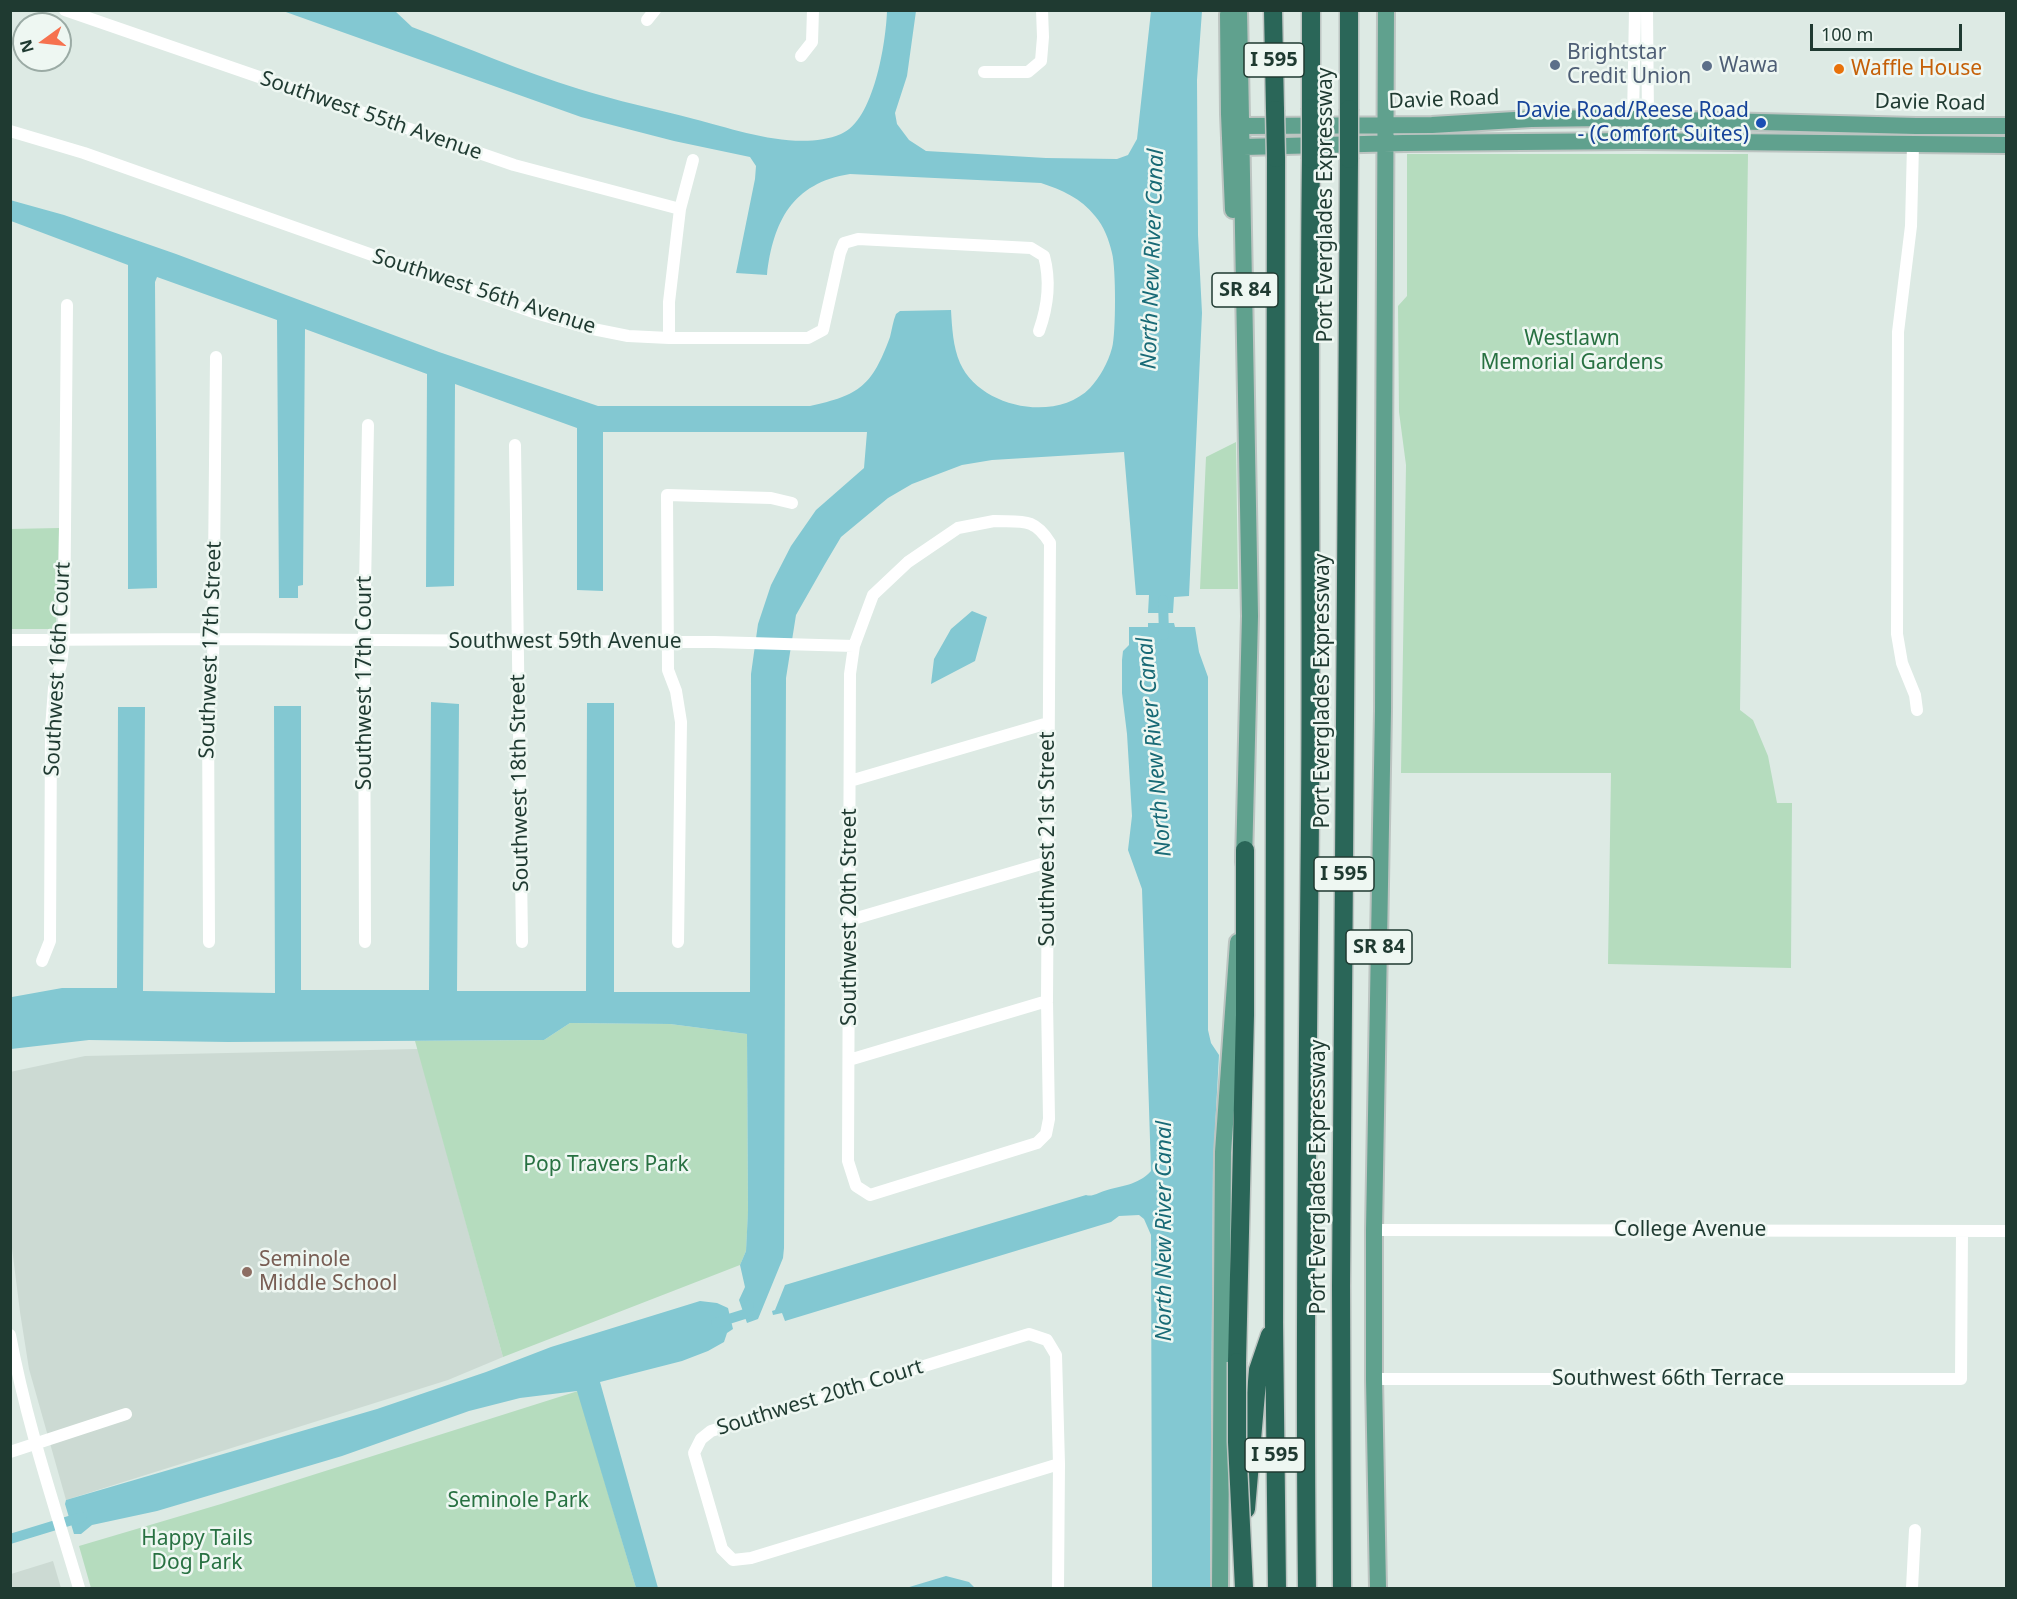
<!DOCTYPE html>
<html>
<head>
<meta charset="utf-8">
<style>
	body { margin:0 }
	#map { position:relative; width:2017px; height:1599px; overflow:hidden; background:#ddeae4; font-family:"Noto Sans",sans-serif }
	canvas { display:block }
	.frame { position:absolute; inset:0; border:12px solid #1f3a31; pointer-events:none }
	.north { position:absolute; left:12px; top:12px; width:60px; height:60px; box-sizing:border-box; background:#eef7f2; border:2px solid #9baba5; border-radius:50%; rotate:255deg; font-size:16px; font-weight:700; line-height:24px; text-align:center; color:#1f3a31 }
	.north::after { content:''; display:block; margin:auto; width:21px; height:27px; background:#f6724f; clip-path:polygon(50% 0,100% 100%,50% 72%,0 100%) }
	.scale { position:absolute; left:1810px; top:24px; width:152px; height:27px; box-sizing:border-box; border:3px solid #1f3a31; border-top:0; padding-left:8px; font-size:18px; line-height:21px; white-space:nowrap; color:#1f3a31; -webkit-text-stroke:4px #eef7f2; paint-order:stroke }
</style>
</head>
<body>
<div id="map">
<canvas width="2017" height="1599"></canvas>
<div class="frame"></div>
<div class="north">N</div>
<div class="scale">100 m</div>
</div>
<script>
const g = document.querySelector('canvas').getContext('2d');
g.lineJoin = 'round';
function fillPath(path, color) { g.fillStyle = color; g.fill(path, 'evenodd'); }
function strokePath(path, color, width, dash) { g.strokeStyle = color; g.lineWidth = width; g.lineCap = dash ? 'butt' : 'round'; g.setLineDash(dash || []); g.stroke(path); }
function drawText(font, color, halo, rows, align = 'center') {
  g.font = font + ' "Noto Sans",sans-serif'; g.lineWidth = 5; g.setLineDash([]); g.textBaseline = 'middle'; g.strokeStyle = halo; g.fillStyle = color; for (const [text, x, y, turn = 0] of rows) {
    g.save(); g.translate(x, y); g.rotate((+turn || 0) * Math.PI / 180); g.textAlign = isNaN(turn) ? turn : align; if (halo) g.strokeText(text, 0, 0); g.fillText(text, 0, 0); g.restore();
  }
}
fillPath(new Path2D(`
	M418 1049 503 1357 448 1380 66 1500 29 1369 20 1312 10 1232V1072L85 1056Z
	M53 1561 61 1588H11V1574Z`), '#ccdad3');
fillPath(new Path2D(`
	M1407 154H1748L1740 710 1753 720 1768 756 1777 803H1792L1791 968 1608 964 1611 773H1401L1406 465 1399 412 1398 306 1407 296Z
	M1236 442 1238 589H1200L1206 457Z
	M59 528 56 629H11L10 529Z
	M570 1023 670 1024 747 1034 748 1213 746 1251 740 1265 503 1357 415 1041 544 1040Z
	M578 1391 636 1588H91L79 1546 221 1504Z`), '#b5dcbe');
fillPath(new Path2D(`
	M283 11H395L412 27C468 48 523 72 579 89 617 101 656 109 694 119 737 130 798 152 841 134 874 121 886 42 887 11H916L907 76 895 113 897 124 909 140 926 151 1046 158 1117 159 1128 155 1137 139 1151 11H1202L1197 80 1198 235 1202 313 1189 596 1174 597 1173 613H1148L1149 595H1136L1124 452 992 460 962 465 912 484 888 498 841 537 825 564 796 615 786 678 784 1248 783 1258 758 1319 747 1323 739 1300 745 1287 740 1265 746 1251 748 1211 747 1034 670 1024 570 1023 544 1040 228 1042 89 1040 11 1049V999L12 997 62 988H117L118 707H145L143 991 275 993 274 706H301V990H429L431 702 459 704 457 991H586L587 703H614V992H750L751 674 758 624 771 585 791 546 816 510 864 468 867 432H603V591L577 590V428L455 384 454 586 426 587 427 374 305 329 303 585 298 586V598H279L277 320 157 277 155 282 157 588 128 589V265L11 221 10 200 64 215 176 254 439 352 598 406H810C860 395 872 386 890 337 892 329 893 321 896 314L900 311 951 310C952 327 953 347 960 363 980 408 1056 423 1090 388 1100 377 1108 363 1112 348 1116 333 1116 268 1112 253 1109 240 1104 226 1095 216 1081 198 1062 190 1041 183L850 174C792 183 773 222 767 275L736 273 755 179 756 166 750 157 674 141 581 117Z
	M972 611 987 617 975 661 931 684 934 659 951 629Z
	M1148 623H1174L1175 627H1195L1199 652 1208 677V1030L1211 1043 1219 1055 1213 1166 1210 1588H1152L1151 1235 1144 1219 1139 1215 1119 1216 1111 1222 785 1321 782 1313 773 1315 772 1311 775 1310 785 1285 1086 1195C1093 1197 1097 1193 1104 1191 1122 1185 1137 1186 1151 1171L1142 889 1128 850 1132 816 1127 734 1122 693V660L1123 651 1129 645V627H1148Z
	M700 1301 717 1303 728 1308 733 1329 727 1333 724 1342 708 1351 682 1361 600 1382 658 1588H636L577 1391 520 1398 469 1411 342 1456 157 1511 92 1525 81 1534H74L65 1504 66 1500 377 1409 486 1372 551 1347Z
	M946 1576 969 1582 975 1588H906Z`), '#83c8d2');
strokePath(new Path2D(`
	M1163 600 1164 635
	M716 1323 748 1313 749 1305
	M10 1539 82 1517`), '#83c8d2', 10);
const major = new Path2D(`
	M1239 10 1250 616 1244 862
	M1228 14 1229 114 1233 210
	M1242 126 1432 125 1531 119 1605 118 1916 126H2006
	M1243 147 1404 143 1638 141 2006 145
	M1220 1588 1223 1152 1238 942
	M1378 1588 1374 1379V1230L1383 711 1386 10`);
const highway = new Path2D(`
	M1273 10 1275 110
	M1311 10V108
	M1349 10V109
	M1276 158 1274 1322 1277 1588
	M1237 1362 1245 1015V850
	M1246 1509 1258 1370 1270 1335
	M1307 1588C1304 1330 1308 1071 1310 813 1312 595 1308 377 1311 159
	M1342 1588 1341 1285 1349 159`);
strokePath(major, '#bcc4c1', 20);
strokePath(highway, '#bcc4c1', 21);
strokePath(new Path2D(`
	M65 10 514 165 680 209
	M1635 10 1633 119 1638 141
	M647 20 655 10
	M801 56 812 42 813 10
	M984 72H1028L1041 61 1043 37 1042 10
	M10 131 84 153 539 314 588 328 628 336 669 338H808L823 330 840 253 844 243 858 239 1031 248 1044 256C1051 282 1048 306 1039 331
	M1638 141 1648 119 1647 10
	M1913 145 1911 226 1898 332 1897 634 1902 663 1915 695 1917 710
	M669 338V302L680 209 693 160
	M515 445 522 942
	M994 521C1022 522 1034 517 1050 543L1047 1001 1049 1119 1046 1134 1037 1143 870 1195 856 1186 848 1161 850 674 854 646 873 595 908 562 958 528Z
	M10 640 213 639 714 642 854 646
	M850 781 1048 723
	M850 920 1048 862
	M209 942 208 702 213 672 216 357
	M365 942 364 641 368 425
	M678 942 681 722 676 691 668 670 667 495 771 498 792 503
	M42 961 50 941 51 729 54 688 61 664 64 640 67 305
	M849 1060 1047 1001
	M1374 1230 2006 1231
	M10 1335C26 1421 54 1504 79 1588
	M1374 1379H1961L1962 1231
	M10 1452 126 1414
	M1058 1588 1059 1464 1056 1355 1047 1340 1029 1334 711 1431 701 1439 694 1453 722 1549 733 1560 751 1558 1059 1464
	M1912 1588 1915 1530`), '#fff', 12);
strokePath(major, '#60a18e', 16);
strokePath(highway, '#2a6658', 18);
const highwayBridge = new Path2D(`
	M1349 109V159
	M1275 110 1276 158
	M1311 159V108
	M1237 1362V1442L1244 1588`);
strokePath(highwayBridge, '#bcc4c1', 21, []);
strokePath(highwayBridge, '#2a6658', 18);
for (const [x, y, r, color] of [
	[1555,65,6,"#5c6f8a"],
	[1707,66,6,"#5c6f8a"],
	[1839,69,6,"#e8710a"],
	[1761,123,6,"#1a4fb4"],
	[247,1272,6,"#8d6e63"]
]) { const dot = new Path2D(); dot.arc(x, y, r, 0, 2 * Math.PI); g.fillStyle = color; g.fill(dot); strokePath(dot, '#eef7f2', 2); }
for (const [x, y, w] of [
	[1274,60,60],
	[1245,290,66],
	[1344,874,60],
	[1379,947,66],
	[1275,1455,60]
]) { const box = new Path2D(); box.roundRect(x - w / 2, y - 17, w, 34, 4.5); g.fillStyle = '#eef7f2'; g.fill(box); strokePath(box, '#1f3a31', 1.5); }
drawText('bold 20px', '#1f3a31', null, [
	["I 595",1274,60],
	["SR 84",1245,290],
	["I 595",1344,874],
	["SR 84",1379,947],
	["I 595",1275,1455]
]);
drawText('21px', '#4e5e75', '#eef7f2', [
	["Brightstar",1567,53],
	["Credit Union",1567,77],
	["Wawa",1719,66]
], 'left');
drawText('21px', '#c56008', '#eef7f2', [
	["Waffle House",1851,69]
], 'left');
drawText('21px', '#1f3a31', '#eef7f2', [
	["Davie Road",1444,100,-2],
	["Davie Road",1930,103,1],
	["Southwest 55th Avenue",371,116,19],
	["Port Everglades Expressway",1326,205,-90],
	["Southwest 56th Avenue",484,292,18],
	["Southwest 59th Avenue",565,642],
	["Southwest 17th Street",211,650,-88],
	["Southwest 16th Court",58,669,-87],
	["Southwest 17th Court",365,683,-90],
	["Port Everglades Expressway",1323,691,-90],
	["Southwest 18th Street",520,783,-91],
	["Southwest 21st Street",1048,839,-90],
	["Southwest 20th Street",850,917,-90],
	["Port Everglades Expressway",1319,1177,-90],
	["College Avenue",1690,1230],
	["Southwest 66th Terrace",1668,1379],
	["Southwest 20th Court",820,1398,-17]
]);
drawText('21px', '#164399', '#eef7f2', [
	["Davie Road/Reese Road",1749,111],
	["- (Comfort Suites)",1749,135]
], 'right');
drawText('21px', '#287142', '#eef7f2', [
	["Westlawn",1572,339],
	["Memorial Gardens",1572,363],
	["Pop Travers Park",606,1165],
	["Seminole Park",518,1501],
	["Happy Tails",197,1539],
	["Dog Park",197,1563]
]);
drawText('21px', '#785e54', '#eef7f2', [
	["Seminole",259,1260],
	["Middle School",259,1284]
], 'left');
drawText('italic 22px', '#186a76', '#eef7f2', [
	["North New River Canal",1153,259,-88],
	["North New River Canal",1155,747,-95],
	["North New River Canal",1165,1231,-90]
]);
</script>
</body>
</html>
